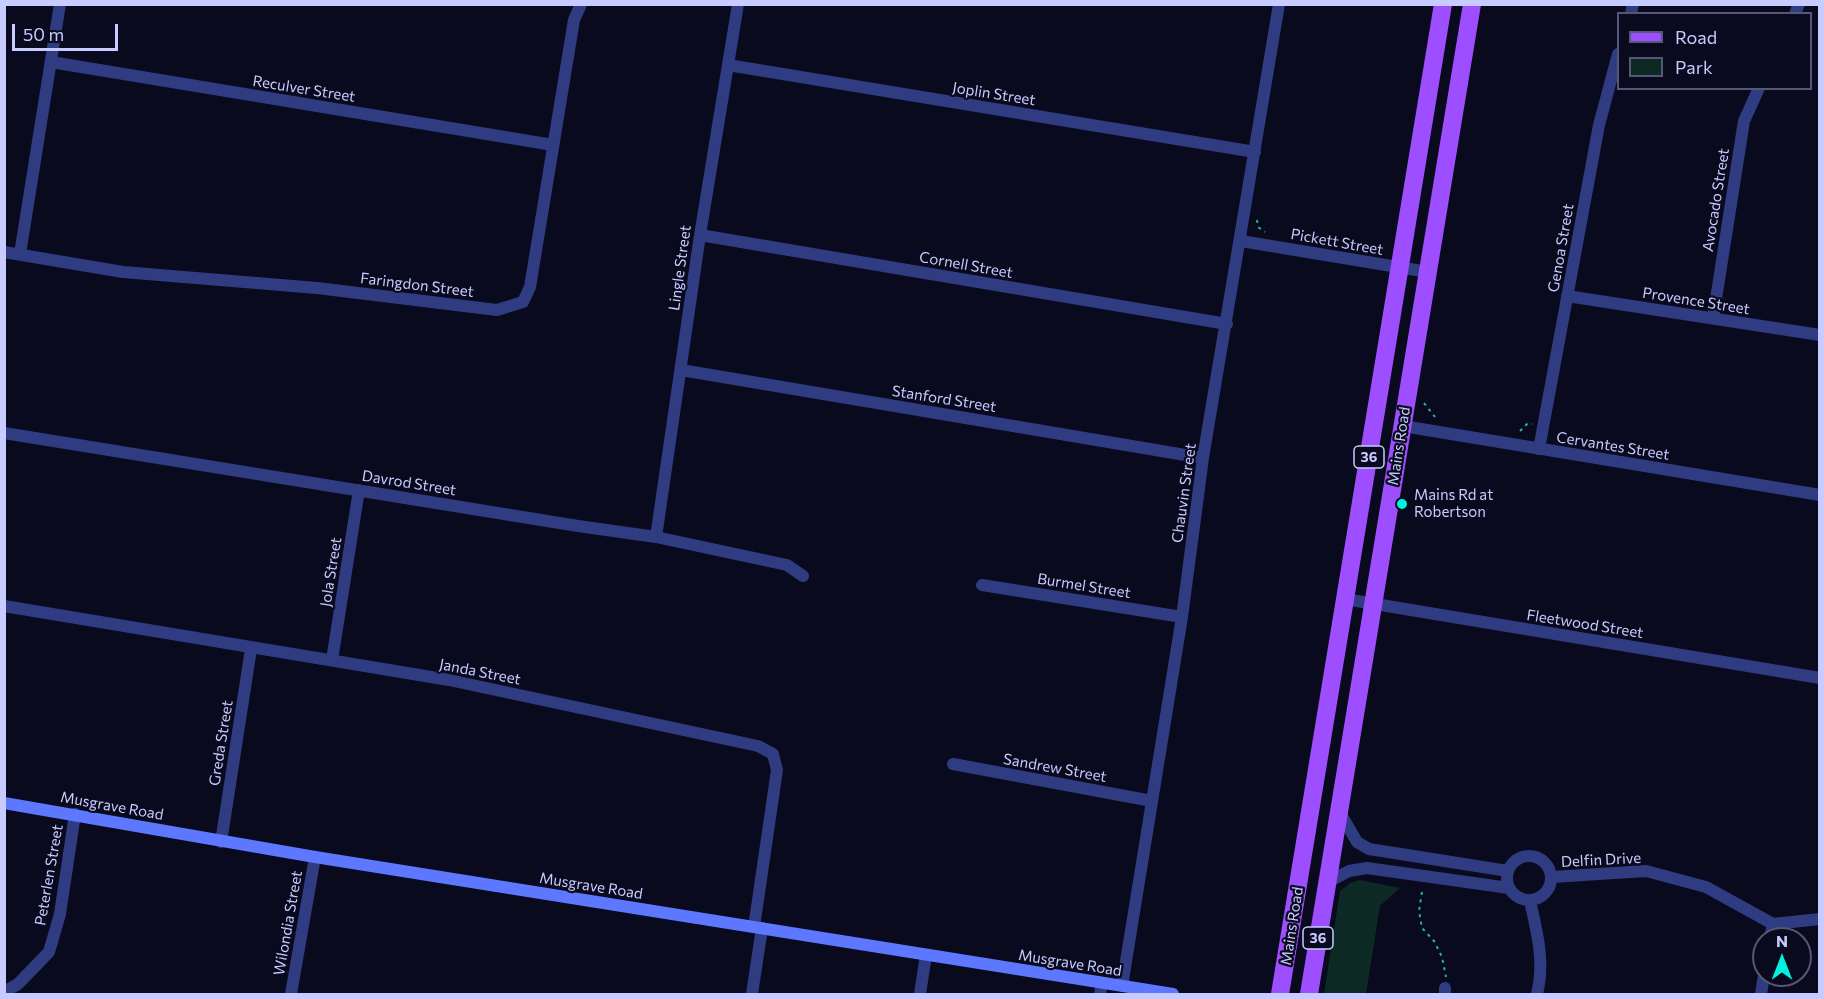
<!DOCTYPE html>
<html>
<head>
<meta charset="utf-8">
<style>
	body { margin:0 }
	#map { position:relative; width:1824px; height:999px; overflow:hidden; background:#0a0a1e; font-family:Commissioner,sans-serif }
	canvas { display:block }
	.frame { position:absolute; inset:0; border:6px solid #c7cbff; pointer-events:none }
	.legend { position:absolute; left:1617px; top:12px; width:195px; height:78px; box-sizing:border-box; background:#0a0a1e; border:2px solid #565778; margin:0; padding:8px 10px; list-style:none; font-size:18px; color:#c7cbff }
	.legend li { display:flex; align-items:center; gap:12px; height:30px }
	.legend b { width:30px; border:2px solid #565778 }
	.north { position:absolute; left:1752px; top:927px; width:60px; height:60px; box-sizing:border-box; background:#0a0a1e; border:2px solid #565778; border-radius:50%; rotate:0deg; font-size:16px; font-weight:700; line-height:24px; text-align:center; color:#c7cbff }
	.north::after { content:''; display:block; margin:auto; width:21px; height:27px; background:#00f2df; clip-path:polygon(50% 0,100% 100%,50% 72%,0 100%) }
	.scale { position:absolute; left:12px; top:24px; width:106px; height:27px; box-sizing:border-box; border:3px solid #c7cbff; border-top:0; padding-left:8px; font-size:18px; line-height:21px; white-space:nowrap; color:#c7cbff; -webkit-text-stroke:4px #0a0a1e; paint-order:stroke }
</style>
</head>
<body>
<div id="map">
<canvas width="1824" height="999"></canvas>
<div class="frame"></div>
<ul class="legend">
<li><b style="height:8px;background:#9d4eff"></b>Road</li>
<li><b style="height:16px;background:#0d2923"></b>Park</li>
</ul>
<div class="north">N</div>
<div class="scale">50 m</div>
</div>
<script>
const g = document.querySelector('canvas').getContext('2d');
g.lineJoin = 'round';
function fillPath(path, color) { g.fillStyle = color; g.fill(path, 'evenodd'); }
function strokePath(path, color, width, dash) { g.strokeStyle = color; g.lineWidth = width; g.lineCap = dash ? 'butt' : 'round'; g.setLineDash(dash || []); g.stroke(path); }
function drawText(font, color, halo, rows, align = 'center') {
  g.font = font + ' Commissioner,sans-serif'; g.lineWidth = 4.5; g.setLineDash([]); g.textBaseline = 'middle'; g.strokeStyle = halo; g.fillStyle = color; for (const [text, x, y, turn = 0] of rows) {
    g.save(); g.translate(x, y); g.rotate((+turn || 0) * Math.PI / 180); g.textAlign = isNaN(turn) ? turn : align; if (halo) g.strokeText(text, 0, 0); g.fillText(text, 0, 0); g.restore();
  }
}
fillPath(new Path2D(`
	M1360 880 1400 888 1380 906 1366 994H1324L1340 891 1350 883Z`), '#0d2923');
strokePath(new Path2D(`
	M1257 220 1258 227 1265 232
	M1424 403 1435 417
	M1520 431 1528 423 1532 424
	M1422 892 1419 911 1422 928 1434 941 1442 957 1446 977`), '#22b894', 2, [3, 4.5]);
strokePath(new Path2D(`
	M1631 14 1633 4
	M1795 14 1799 4
	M51 62 553 145
	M728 65 1255 152
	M700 235 1227 324
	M1241 241 1428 272
	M4 252 123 272 317 288 497 310 523 302 530 287 574 20 581 4
	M20 254 60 4
	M1567 296 1820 335
	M1713 318 1744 121 1759 88
	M681 370 1203 458
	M1403 426 1820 495
	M4 433 578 526 656 537 787 565 803 576
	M1539 449 1599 125 1618 54
	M656 537 700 235 738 4
	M982 585 1182 617
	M1345 599 1820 678
	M4 606 449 680 758 746 773 754 777 770 754 927
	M332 660 359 490
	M953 764 1152 801
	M1339 811 1357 842 1369 849 1508 871
	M221 842 251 649
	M1507 878a22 22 0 1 1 44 0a22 22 0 1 1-44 0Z
	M1552 877 1646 871 1706 887 1773 924 1820 919
	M1328 882 1349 871 1367 868 1509 888
	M1530 901C1537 932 1545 962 1537 994
	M1770 939 1773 924
	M1122 986 1182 617 1203 458 1279 4
	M4 992 18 984 49 952 60 914 75 814
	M291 994 315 857
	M752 994 762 928
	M920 994 926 955
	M1100 994 1102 983
	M1445 994V988
	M1761 994 1764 975`), '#303c82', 12);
strokePath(new Path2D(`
	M4 803 315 857 1173 994`), '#5e77ff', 12);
strokePath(new Path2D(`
	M1280 994 1443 4
	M1309 994 1472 4`), '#9d4eff', 18);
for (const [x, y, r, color] of [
	[1402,504,6,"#00f2df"]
]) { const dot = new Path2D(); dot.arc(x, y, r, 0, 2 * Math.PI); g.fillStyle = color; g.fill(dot); strokePath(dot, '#0a0a1e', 2); }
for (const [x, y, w] of [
	[1369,457,30],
	[1318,938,30]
]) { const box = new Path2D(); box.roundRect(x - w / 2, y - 11, w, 22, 4.5); g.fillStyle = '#0a0a1e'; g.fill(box); strokePath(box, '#c7cbff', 1.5); }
drawText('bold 14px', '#c7cbff', null, [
	["36",1369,457],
	["36",1318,938]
]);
drawText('15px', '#c7cbff', '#0a0a1e', [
	["Reculver Street",304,89,9],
	["Joplin Street",994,94,9],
	["Avocado Street",1716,200,-81],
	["Pickett Street",1337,242,10],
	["Genoa Street",1561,248,-80],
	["Cornell Street",966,265,10],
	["Lingle Street",680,268,-82],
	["Faringdon Street",417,285,7],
	["Provence Street",1696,301,9],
	["Stanford Street",944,399,9],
	["Mains Road",1399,446,-81],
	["Cervantes Street",1613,446,9],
	["Davrod Street",409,483,9],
	["Chauvin Street",1184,493,-82],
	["Jola Street",331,572,-81],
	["Burmel Street",1084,586,9],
	["Fleetwood Street",1585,624,9],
	["Janda Street",480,672,11],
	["Greda Street",221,743,-81],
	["Sandrew Street",1055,768,10],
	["Musgrave Road",112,806,10],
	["Delfin Drive",1601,860,-3],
	["Peterlen Street",49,875,-80],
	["Musgrave Road",591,886,9],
	["Wilondia Street",288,923,-80],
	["Mains Road",1292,926,-81],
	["Musgrave Road",1070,963,9]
]);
drawText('15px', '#c7cbff', '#0a0a1e', [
	["Mains Rd at",1414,495],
	["Robertson",1414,512]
], 'left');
</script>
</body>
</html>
